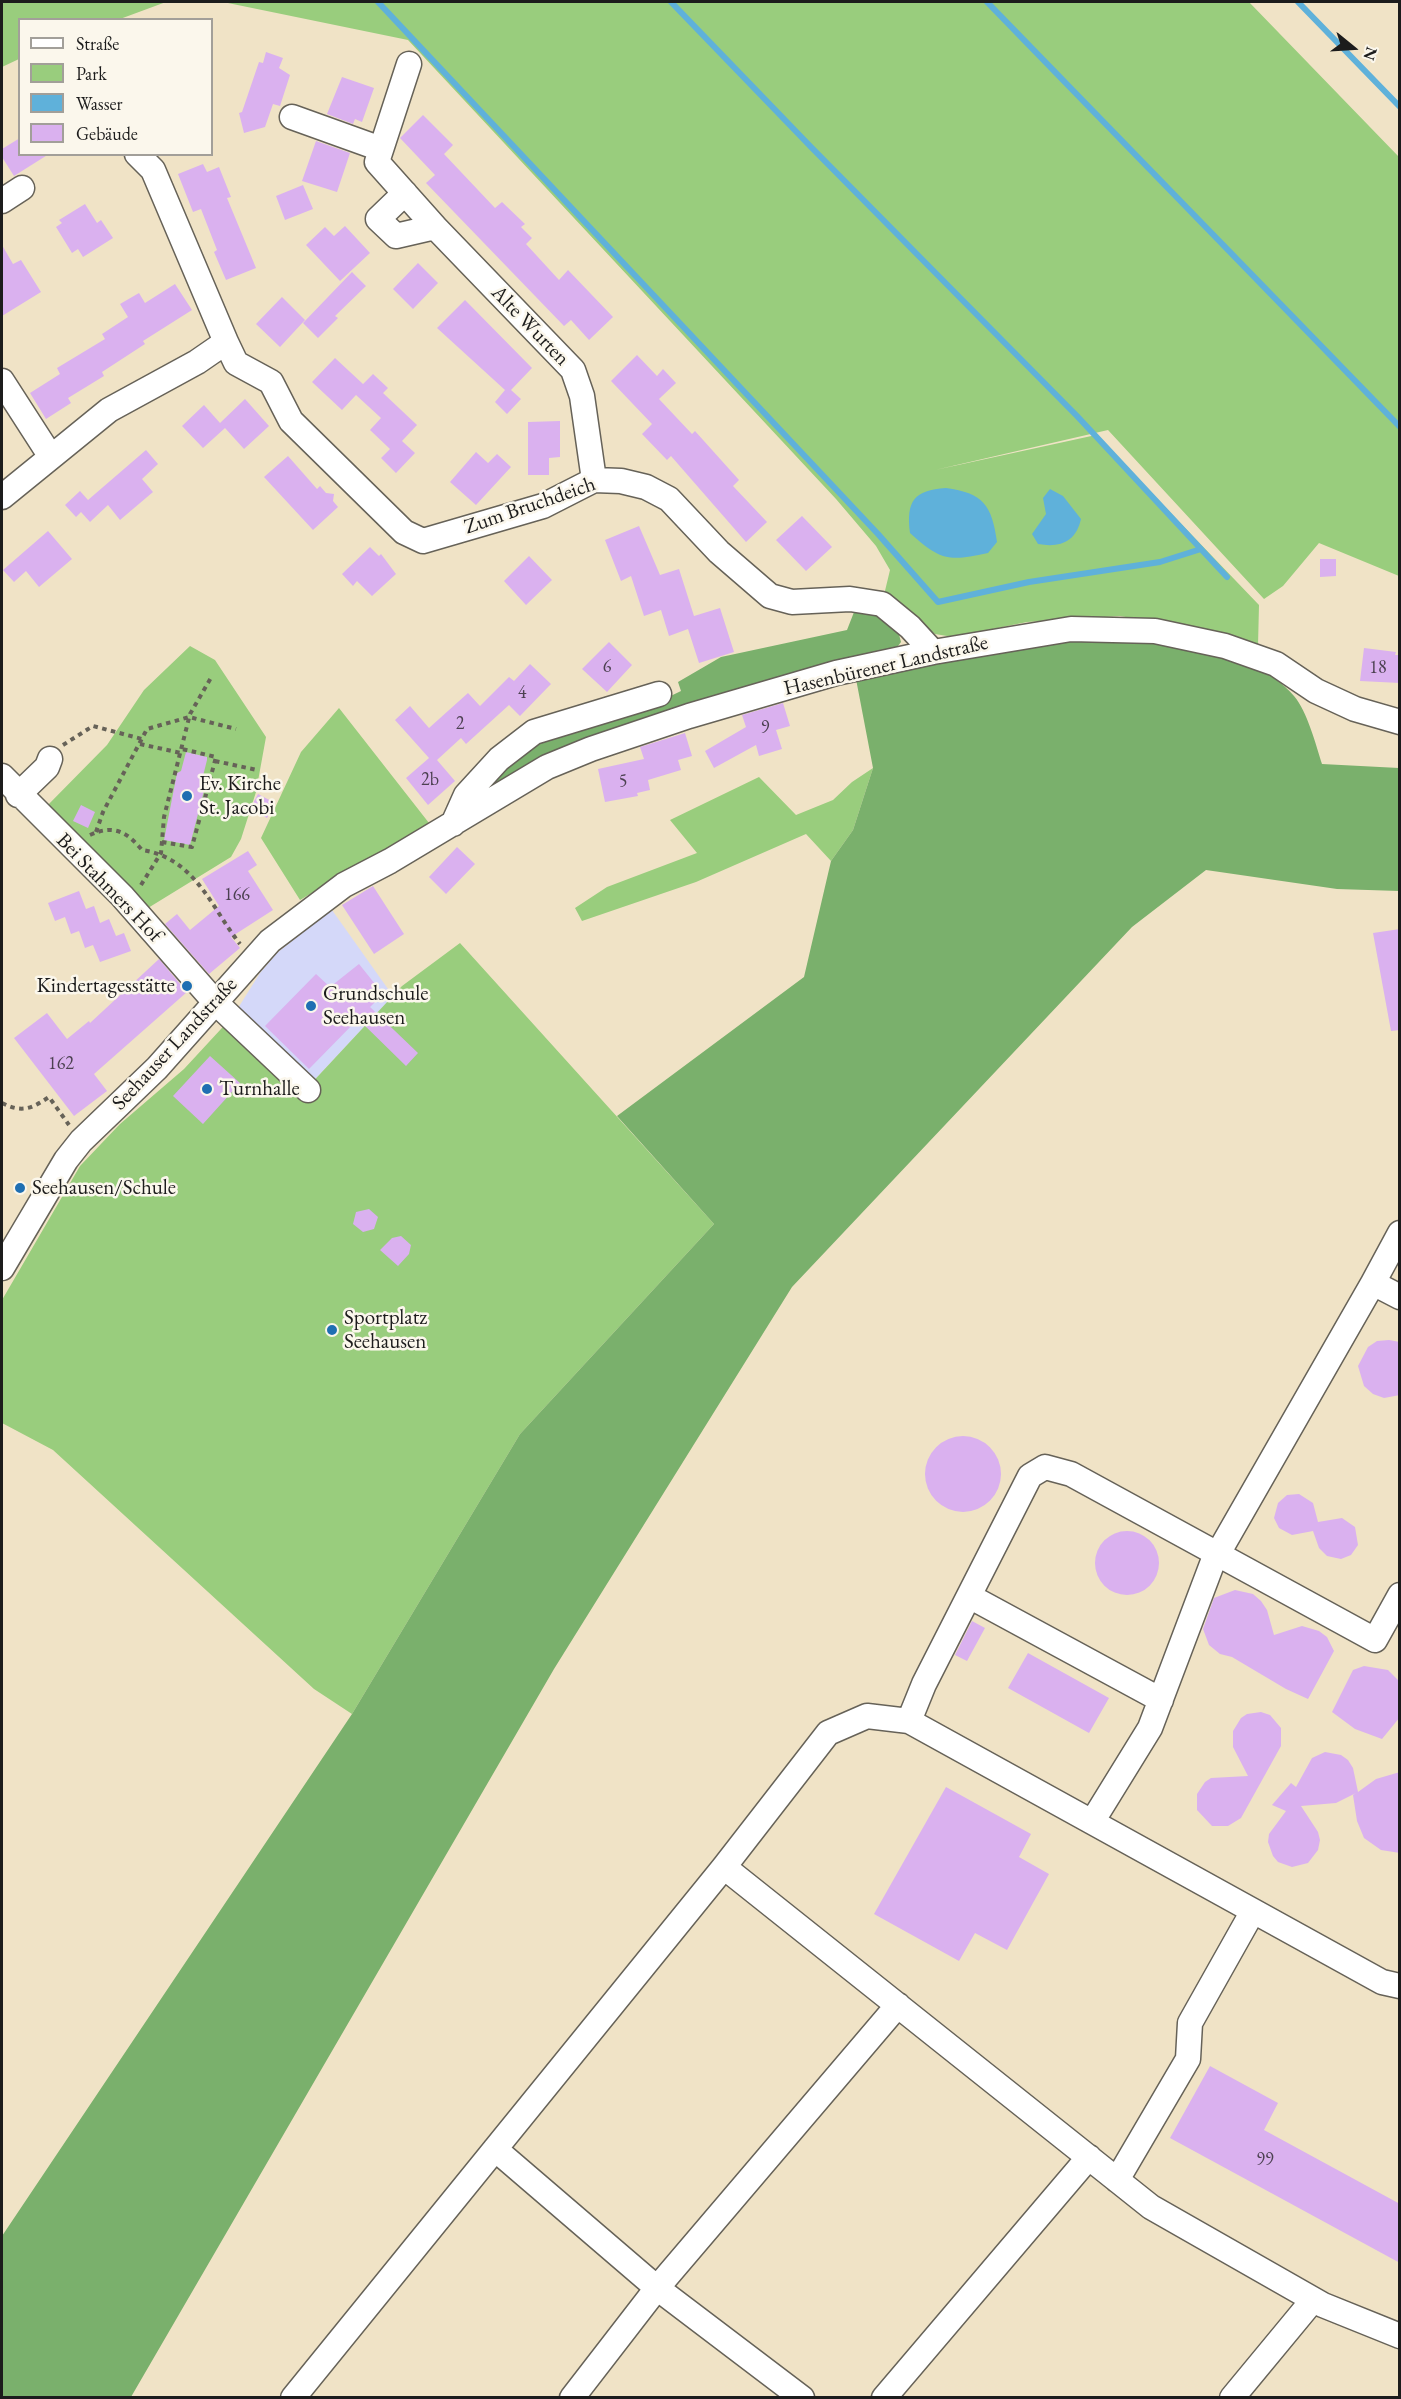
<!DOCTYPE html>
<html>
<head>
<meta charset="utf-8">
<style>
	body { margin:0 }
	#map { position:relative; width:1401px; height:2399px; overflow:hidden; background:#f0e3c6; font-family:"EB Garamond",serif }
	canvas { display:block }
	.frame { position:absolute; inset:0; border:3px solid #1c1c1c; pointer-events:none }
	.legend { position:absolute; left:18px; top:18px; width:195px; height:138px; box-sizing:border-box; background:#fbf7ec; border:2px solid #a29f99; margin:0; padding:8px 10px; list-style:none; font-size:18px; color:#1c1c1c }
	.legend li { display:flex; align-items:center; gap:12px; height:30px }
	.legend b { width:30px; border:2px solid #a29f99 }
	.north { position:absolute; left:1323px; top:18px; width:60px; height:60px; -webkit-text-stroke:4px #fbf7ec; paint-order:stroke; rotate:108deg; font-size:16px; font-weight:700; line-height:24px; text-align:center; color:#1c1c1c }
	.north::after { content:''; display:block; margin:auto; width:21px; height:27px; background:#1c1c1c; clip-path:polygon(50% 0,100% 100%,50% 72%,0 100%) }
</style>
</head>
<body>
<div id="map">
<canvas width="1401" height="2399"></canvas>
<div class="frame"></div>
<ul class="legend">
<li><b style="height:8px;background:#fff"></b>Straße</li>
<li><b style="height:16px;background:#99cd7d"></b>Park</li>
<li><b style="height:16px;background:#5fb1da"></b>Wasser</li>
<li><b style="height:16px;background:#dab1ef"></b>Gebäude</li>
</ul>
<div class="north">N</div>
</div>
<script>
const g = document.querySelector('canvas').getContext('2d');
g.lineJoin = 'round';
function fillPath(path, color) { g.fillStyle = color; g.fill(path, 'evenodd'); }
function strokePath(path, color, width, dash) { g.strokeStyle = color; g.lineWidth = width; g.lineCap = dash ? 'butt' : 'round'; g.setLineDash(dash || []); g.stroke(path); }
function drawText(font, color, halo, rows, align = 'center') {
  g.font = font + ' "EB Garamond",serif'; g.lineWidth = 5; g.setLineDash([]); g.textBaseline = 'middle'; g.strokeStyle = halo; g.fillStyle = color; for (const [text, x, y, turn = 0] of rows) {
    g.save(); g.translate(x, y); g.rotate((+turn || 0) * Math.PI / 180); g.textAlign = isNaN(turn) ? turn : align; if (halo) g.strokeText(text, 0, 0); g.fillText(text, 0, 0); g.restore();
  }
}
fillPath(new Path2D(`
	M332 910 393 996 307 1088 233 1016 260 973 278 952Z`), '#d4d8f9');
fillPath(new Path2D(`
	M2 2H166L120 19 20 20 19 59 2 67Z
	M223 2H1249L1399 157V576L1319 543 1283 586 1264 599 1108 430 935 470 1096 435 1259 605 1258 646 1183 627 1120 616 1027 622 953 637 935 634 884 595 890 570 876 546 836 499 408 40Z
	M190 646 215 660 266 737 256 792 241 839 231 857 148 908 44 809 107 745 144 690Z
	M339 708 429 823 300 900 261 838 301 752Z
	M873 768 853 830 831 861 806 834 696 882 582 921 575 908 607 887 697 853 670 820 759 777 796 815 833 800 852 782Z
	M460 943 714 1224 520 1434 352 1714 314 1689 53 1450 2 1423V1300L80 1166 120 1124 184 1069 233 1016 307 1088 402 986Z`), '#99cd7d');
fillPath(new Path2D(`
	M856 607 896 623 901 642 892 654 479 802 480 790 537 740 654 704 681 691 678 682 721 657 847 630Z
	M1100 637C1161 645 1251 645 1294 696 1307 711 1316 745 1322 764L1399 768V891L1337 889 1206 870 1132 927 792 1287 554 1669 131 2397 2 2398V2236L352 1714 520 1434 714 1224 617 1116 804 977 831 861 853 830 873 768 856 679 932 663Z`), '#7ab06c');
fillPath(new Path2D(`
	M946 488C983 493 992 505 997 542L988 553C948 562 940 560 910 533 906 501 914 490 946 488Z
	M1050 489 1063 496 1081 519C1076 542 1060 548 1038 544L1032 534 1046 514 1043 498Z`), '#5fb1da');
strokePath(new Path2D(`
	M378 2 878 534 938 602 1029 582 1160 562 1201 549
	M671 2 811 147 1077 416 1227 577
	M987 2 1400 427
	M1298 2 1400 107`), '#5fb1da', 6);
fillPath(new Path2D(`
	M266 52 283 58 279 68 290 75 280 106 273 104 265 127 244 133 239 113 242 112 259 62 263 63Z
	M342 77 374 88 362 122 355 119 353 124 327 114Z
	M423 115 453 145 444 154 495 208 502 202 525 224 521 227 532 238 526 244 559 280 568 270 613 317 589 340 571 320 564 326 426 183 435 175 400 138Z
	M20 138V154H49L14 176 2 157V149Z
	M316 141 350 153 337 192 302 181Z
	M203 164 207 172 219 167 231 197 227 198 256 268 226 280 214 252 217 250 201 209 193 212 178 174Z
	M303 185 313 209 285 220 276 196Z
	M85 204 97 223 101 220 113 238 83 257 78 249 72 253 56 227 62 223 59 220Z
	M345 226 370 253 340 281 306 245 325 227 334 236Z
	M2 245 13 264 21 260 41 292 2 316Z
	M418 263 438 283 413 309 393 289Z
	M352 272 366 286 335 316 338 318 318 338 303 323Z
	M175 284 192 310 143 341 145 344 102 372 104 376 68 398 71 403 46 419 30 393 60 374 57 368 105 339 102 334 128 317 120 304 139 293 145 303Z
	M282 297 305 320 280 347 256 324Z
	M465 300 532 368 511 390 521 399 507 414 495 402 505 390 437 328Z
	M637 355 657 376 663 369 676 383 659 399 692 434 695 431 739 480 733 486 767 522 746 542 671 456 667 460 642 434 652 424 611 381Z
	M335 358 363 384 373 374 388 388 383 393 417 425 402 441 415 453 396 473 381 458 390 449 370 430 381 418 356 395 342 410 312 382Z
	M245 399 269 426 244 449 225 428 203 448 182 426 204 405 220 423Z
	M560 421V457L549 458V475H528V422Z
	M146 450 158 464 142 479 153 492 120 520 108 505 90 522 81 512 76 517 65 505 80 491 88 500Z
	M476 452 488 463 497 454 511 467 476 505 450 482Z
	M288 456 317 489 320 486 326 493 334 494 333 501 338 507 313 530 264 477Z
	M802 516 832 547 806 571 776 540Z
	M639 526 660 575 679 569 694 616 720 608 734 652 699 663 688 629 669 636 661 610 644 616 631 576 621 581 605 540Z
	M48 531 72 559 39 587 26 571 14 582 3 570Z
	M370 547 379 556 381 554 396 574 372 596 357 581 353 586 342 574Z
	M529 556 552 580 526 605 504 581Z
	M1320 559H1336V576L1320 577Z
	M609 642 632 665 607 692 582 669Z
	M1364 648 1396 652 1395 655H1400V683L1360 681Z
	M530 664 551 684 520 716 509 705 466 744 461 738 437 760 455 781 428 805 406 778 429 758 395 720 410 706 429 728 468 693 480 706 509 677 514 681Z
	M783 703 790 726 776 730 782 749 759 756 756 745 714 768 705 751 746 727 742 715Z
	M685 733 692 756 678 760 681 770 648 780 650 790 637 793 638 796 605 802 598 769 644 759 640 747Z
	M186 752 207 757V760L203 776 207 779 190 845 164 840 177 773 181 771Z
	M258 794 275 803 267 818 250 809Z
	M81 805 95 812 88 828 73 821Z
	M457 847 475 864 446 894 429 877Z
	M248 851 257 865 248 871 273 910 231 937 240 948 209 974 165 924 177 914 190 930 219 906 202 879Z
	M373 886 404 934 374 954 342 905Z
	M79 891 86 909 94 906 100 923 109 919 116 936 124 933 131 951 100 962 93 945 85 948 79 931 71 934 65 917 55 921 48 903Z
	M1400 929V1030L1391 1031 1373 933Z
	M159 959 187 992 94 1074 107 1091 74 1116 14 1038 47 1013 67 1039 89 1021 90 1023Z
	M359 964 383 994 370 1007 418 1053 406 1066 358 1019 309 1069 265 1026 316 974 330 987Z
	M210 1056 240 1083 203 1124 173 1096Z
	M369 1209 378 1217 374 1229 363 1232 353 1224 356 1212Z
	M401 1236 411 1245 409 1254 398 1266 380 1250 392 1238Z
	M1389 1340 1400 1342V1395L1384 1398 1373 1394 1364 1386 1358 1366 1368 1347 1377 1341Z
	M925 1474a38 38 0 1 1 76 0a38 38 0 1 1-76 0Z
	M1299 1494 1313 1503 1318 1522 1342 1518 1355 1527 1358 1545 1351 1555 1341 1559 1327 1556 1319 1548 1313 1531 1292 1535 1279 1528 1274 1518 1278 1503 1287 1495Z
	M1095 1563a32 32 0 1 1 64 0a32 32 0 1 1-64 0Z
	M1235 1590 1253 1594 1261 1601 1267 1610 1274 1635 1302 1626 1319 1631 1327 1637 1334 1651 1308 1699 1286 1689 1232 1657 1220 1654 1209 1645 1203 1629 1214 1598Z
	M972 1621 985 1628 967 1661 955 1655Z
	M1028 1653 1109 1698 1089 1733 1008 1688Z
	M1364 1666 1388 1670 1400 1682V1717L1382 1739 1355 1729 1332 1712 1353 1670Z
	M1261 1712 1270 1715 1281 1728V1746L1241 1818 1228 1826H1212L1197 1810V1794L1205 1782 1211 1778 1248 1776 1233 1747V1731L1241 1718 1247 1714Z
	M1325 1752 1341 1755 1348 1760 1353 1768 1358 1792 1376 1779 1400 1772V1853L1381 1850 1364 1838 1357 1821 1353 1795 1356 1793 1336 1803 1301 1806 1318 1832 1320 1840 1318 1850 1308 1863 1292 1867 1278 1862 1273 1856 1268 1842 1269 1834 1286 1811 1272 1805 1291 1783 1296 1787 1312 1758Z
	M946 1787 1031 1834 1019 1857 1049 1874 1007 1950 975 1933 959 1961 874 1914Z
	M1210 2066 1278 2103 1264 2130 1400 2204V2263L1170 2138Z`), '#dab1ef');
const minor = new Path2D(`
	M409 64 377 162 435 227 573 370 582 396 594 480
	M292 117 381 149
	M137 154 153 170 226 342
	M405 193 378 219 396 236 435 227
	M2 201 22 188
	M2 381 51 457
	M2 497 109 410 197 362 226 342 236 363 271 382 291 421 404 532 423 541 543 506 594 480 621 481 646 487 669 499 719 552 770 596 792 602 850 599 882 604 910 627 933 652
	M2 776 122 896 215 1002 308 1090
	M18 795 47 767 50 759
	M453 824 466 795 499 759 534 732 659 694
	M1400 1233 1373 1283 1400 1297
	M2 1268 66 1160 81 1141 157 1068 270 941 344 885 390 861 547 767 591 749 689 716 836 673 933 652 1071 629 1155 631 1225 646 1276 664 1316 691 1355 709 1400 722
	M969 1596 1161 1700
	M909 1721 924 1684 1030 1476 1045 1467 1071 1474 1375 1640 1400 1595
	M1092 1822 1150 1728 1212 1564 1373 1283
	M724 1867 1151 2207 1323 2305 1400 2336
	M495 2149 657 2288 802 2398
	M1117 2180 1188 2059 1190 2023 1253 1911
	M293 2398 724 1867 828 1733 867 1716 909 1721 1382 1982 1400 1986
	M572 2398 657 2288 898 2005
	M884 2398 1089 2157
	M1232 2398 1313 2300`);
strokePath(minor, '#666258', 27);
strokePath(new Path2D(`
	M140 744 181 753
	M63 745 93 726 142 739
	M215 761 257 770
	M96 832 103 812 147 729 189 717 236 729
	M90 835C114 824 127 832 142 850 195 858 211 907 240 944
	M162 842 192 847 216 757 182 749
	M141 885 161 853 164 817 190 714 212 676
	M2 1103C22 1113 31 1109 49 1097L69 1125`), '#666258', 4, [4.5, 4.5]);
strokePath(minor, '#fff', 24);
for (const [x, y, r, color] of [
	[187,796,6,"#1f6fb2"],
	[187,986,6,"#1f6fb2"],
	[311,1006,6,"#1f6fb2"],
	[207,1089,6,"#1f6fb2"],
	[20,1188,6,"#1f6fb2"],
	[332,1330,6,"#1f6fb2"]
]) { const dot = new Path2D(); dot.arc(x, y, r, 0, 2 * Math.PI); g.fillStyle = color; g.fill(dot); strokePath(dot, '#fbf7ec', 2); }
drawText('18px', '#4c4151', null, [
	["6",607,667],
	["18",1378,668],
	["4",522,693],
	["2",460,724],
	["9",765,728],
	["2b",430,780],
	["5",623,782],
	["166",237,895],
	["162",61,1064],
	["99",1265,2160]
]);
drawText('21px', '#1c1c1c', '#fbf7ec', [
	["Alte Wurten",530,326,46],
	["Zum Bruchdeich",530,506,-19],
	["Hasenbürener Landstraße",886,666,-13],
	["Bei Stahmers Hof",109,888,46],
	["Seehauser Landstraße",175,1044,-47]
]);
drawText('21px', '#1c1c1c', '#fbf7ec', [
	["Ev. Kirche",199,784],
	["St. Jacobi",199,808],
	["Kindertagesstätte",175,986,"right"],
	["Grundschule",323,994],
	["Seehausen",323,1018],
	["Turnhalle",219,1089],
	["Seehausen/Schule",32,1188],
	["Sportplatz",344,1318],
	["Seehausen",344,1342]
], 'left');
</script>
</body>
</html>
